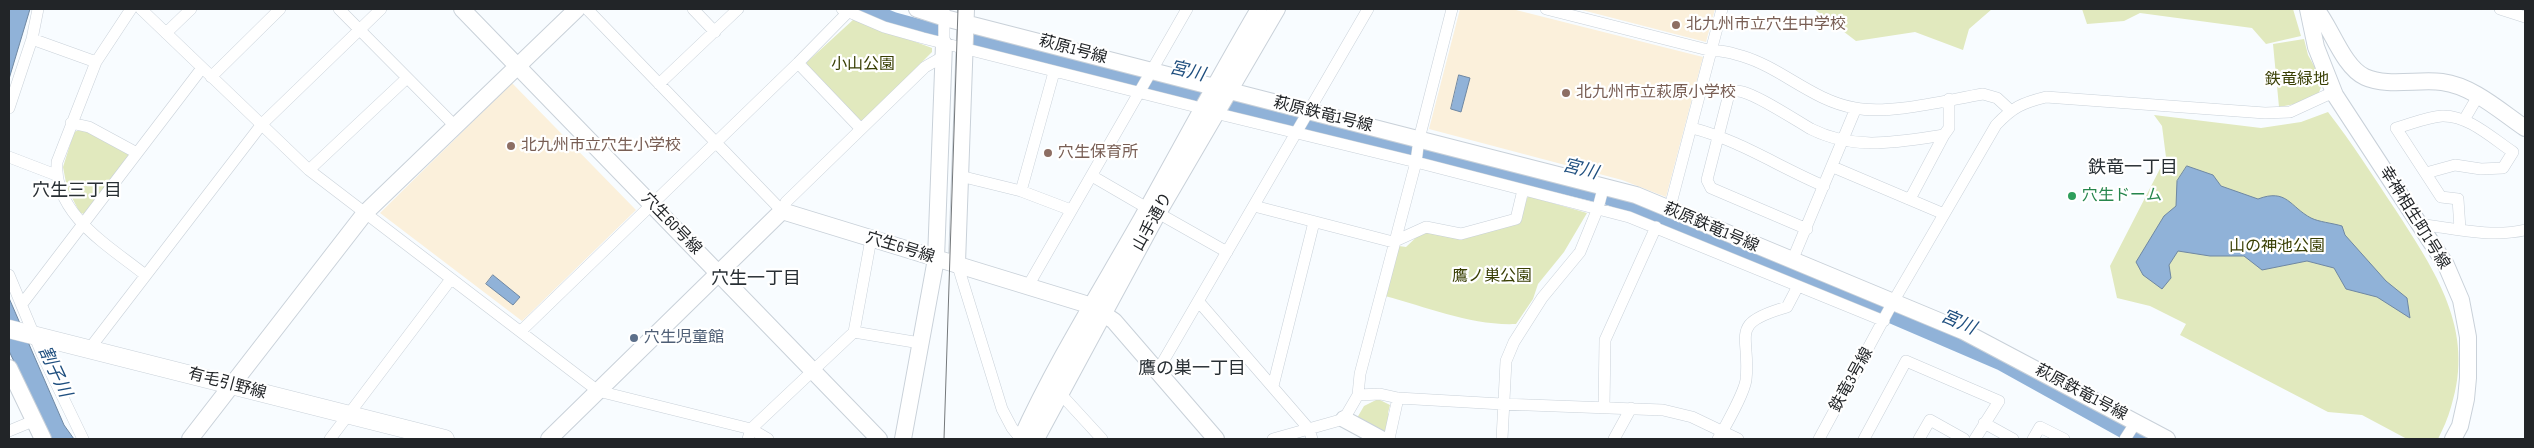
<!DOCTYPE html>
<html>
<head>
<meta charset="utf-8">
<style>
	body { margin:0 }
	#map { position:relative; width:2534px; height:448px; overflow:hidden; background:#f8fcff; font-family:"Sofia Sans Condensed",sans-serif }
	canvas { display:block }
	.frame { position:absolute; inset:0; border:10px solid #222528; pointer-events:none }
</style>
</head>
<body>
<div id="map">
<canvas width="2534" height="448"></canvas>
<div class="frame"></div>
</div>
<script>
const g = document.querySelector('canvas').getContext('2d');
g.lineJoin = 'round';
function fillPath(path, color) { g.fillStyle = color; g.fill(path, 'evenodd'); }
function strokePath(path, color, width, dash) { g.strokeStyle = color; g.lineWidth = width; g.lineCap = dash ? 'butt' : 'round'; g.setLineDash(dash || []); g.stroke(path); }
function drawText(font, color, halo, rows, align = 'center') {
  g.font = font + ' "Sofia Sans Condensed","Noto Sans JP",sans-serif'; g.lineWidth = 4.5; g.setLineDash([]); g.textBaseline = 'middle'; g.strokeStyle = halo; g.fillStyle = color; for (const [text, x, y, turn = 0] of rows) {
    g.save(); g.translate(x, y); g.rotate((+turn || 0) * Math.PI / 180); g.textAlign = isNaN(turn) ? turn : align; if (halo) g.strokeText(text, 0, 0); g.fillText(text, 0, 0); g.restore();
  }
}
fillPath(new Path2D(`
	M1460 9H1512L1703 57 1666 197 1622 180 1429 129Z
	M1578 9H1715L1706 42Z
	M512 83 636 210 522 321 380 213Z`), '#fbf0db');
fillPath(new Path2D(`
	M1814 9H1992L1969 29 1963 50 1915 32 1856 41Z
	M2082 9H2293L2301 36 2266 44 2252 28 2140 13 2124 21 2087 24Z
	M854 19 932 48V52L863 121H859L807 67V62Z
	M2304 39 2308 55 2323 82 2318 95 2295 104 2279 107 2273 44Z
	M2328 112C2352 143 2373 176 2395 209 2435 271 2476 330 2451 407 2448 418 2443 429 2438 439H2407L2362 415 2328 412 2180 335 2186 324 2150 306 2117 298 2110 266 2166 157 2162 126 2154 115 2261 128 2301 122Z
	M79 130 98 135 128 152V157L85 214 80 213 67 188 63 167 74 132Z
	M1528 196 1587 213 1564 252 1538 284 1533 299 1516 324C1472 326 1427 307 1385 296L1399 246 1406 247 1423 231 1459 239 1518 223Z
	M1378 399 1390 405 1388 413 1391 419 1386 437 1357 418 1364 406Z`), '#e1e9be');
const water = new Path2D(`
	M9 9H30L9 79Z
	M1459 75 1470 78 1461 112 1451 109Z
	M2187 166 2213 175 2221 186 2258 199C2287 188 2290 207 2311 218 2319 222 2332 223 2342 226L2345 235 2386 281 2407 298 2410 318 2377 297 2346 289 2334 268 2307 261 2262 270 2244 256H2210L2178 251 2169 265 2171 278 2162 289 2143 275 2136 262 2164 216 2176 206 2177 181Z
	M493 275 520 297 513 305 486 284Z
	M9 298 64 425 74 439H51L9 351Z`);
fillPath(water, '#90b2d8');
strokePath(water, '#6f88a3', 1);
strokePath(new Path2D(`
	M866 9 893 20 937 32
	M975 41 1117 77 1200 94 1243 109 1608 197 1655 214 2002 363 2139 439`), '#90b2d8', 16);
const street = new Path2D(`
	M131 9 96 62 57 162C53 214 109 246 144 274
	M141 9 309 170 598 391 751 429 768 439
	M339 9 455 126
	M587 9 782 211 786 202 925 67 939 59H943
	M693 9 715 32
	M842 9 884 27 923 38 1201 108
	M1546 9 1712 51C1723 50 1731 53 1742 56 1782 68 1813 101 1855 108 1890 115 1947 100 1983 94L1997 98 2010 110
	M2500 9 2525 17
	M166 33 191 9
	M32 39 96 62
	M944 44V9
	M798 63 861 129
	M211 77 280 9
	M659 84 738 9
	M9 108 32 39 38 9
	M1215 113 1416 162 1629 217 1884 321
	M2464 120 2478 96
	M71 123 89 127 137 153
	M1692 128C1739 140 1779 167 1824 186
	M1944 135 1949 128V99
	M9 157 56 175
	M1833 167 1944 214
	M309 170 407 78
	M2426 173 2455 165 2481 169 2503 168 2513 152C2492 138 2468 115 2442 116 2427 117 2411 124 2396 128L2441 197 2458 199 2460 229
	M960 176 1021 191 1071 210
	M1092 176 1147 208
	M1021 191 1054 72
	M1254 206 1393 242 1426 227 1461 234 1516 219 1523 190
	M1669 211 1722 9
	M1158 213 1227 252
	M2418 224C2453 228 2490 238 2525 230
	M1807 229 1711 188 1707 180 1729 94C1731 93 1733 91 1736 91 1749 89 1797 121 1811 129 1855 151 1897 142 1944 135L1910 199
	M1792 261 1856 108
	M957 263 1002 409 1012 428 1021 439
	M9 275 42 354 83 439
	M1028 286 1187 9
	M1199 302 1309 429 1312 439
	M22 304 202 68
	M521 331 798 63 851 9
	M854 332 920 343
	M90 348 262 124 381 9
	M1157 372 1368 9
	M1273 386 1314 222
	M1057 390 1102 439
	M1358 395 1360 374 1416 162 1419 139 1452 9
	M1604 407 1605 340 1656 227
	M1984 423 2013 439
	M9 431 33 421
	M330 439 451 279
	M748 439 751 429 854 332 871 239
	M1273 439 1344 419 1358 395 1380 394 1398 398 1502 404 1663 410 1692 417 1738 439
	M1389 439 1398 398
	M1502 439 1506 361 1514 342 1542 298 1580 252 1598 208 1604 185
	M1614 439 1631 408
	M1718 439C1725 427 1744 393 1746 380 1751 334 1727 324 1787 307L1798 286
	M1819 439 1893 302 1996 125C2013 107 2022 103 2046 97L2265 113 2290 112 2327 95H2335
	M1864 439 1906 361 1999 401 1975 439
	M1919 439 1930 420 1964 439
	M2033 439 2040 427 2064 439
	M2125 439 2136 422`);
const secondary = new Path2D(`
	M462 9 879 439
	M917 9 945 18 1636 195 1963 331 2167 439
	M2308 9 2316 47 2335 95 2446 265 2461 300 2468 337V378L2466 399 2460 426 2453 439
	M2316 9C2331 27 2343 67 2365 77 2386 87 2419 79 2442 82 2473 86 2500 111 2525 128
	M957 263 966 9
	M9 368 43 439
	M1344 419 1381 439
	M190 439 365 213 577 9
	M549 439 782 211 1092 306 1114 321 1216 439
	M903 439 936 259 944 44
	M1021 439C1054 366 1097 297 1137 227 1178 154 1217 80 1259 9
	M1036 439 1158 213 1277 9`);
const primary = new Path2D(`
	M9 329 445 439`);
strokePath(street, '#c9d1d9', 12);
strokePath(secondary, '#c9d1d9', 18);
strokePath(primary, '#c9d1d9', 19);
strokePath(street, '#fff', 11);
strokePath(secondary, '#fff', 16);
strokePath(primary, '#fff', 18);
strokePath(new Path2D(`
	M944 439 958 9`), '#74787b', 1);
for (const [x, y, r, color] of [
	[1676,25,5,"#8d6e63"],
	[1566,93,5,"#8d6e63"],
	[511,146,5,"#8d6e63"],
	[1048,153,5,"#8d6e63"],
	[2072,196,5,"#2e9e5b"],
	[634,338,5,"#5c6f8a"]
]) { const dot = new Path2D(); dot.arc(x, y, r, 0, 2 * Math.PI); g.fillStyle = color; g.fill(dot); strokePath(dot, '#fff', 2); }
drawText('16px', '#785e54', '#fff', [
	["北九州市立穴生中学校",1686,25],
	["北九州市立萩原小学校",1576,93],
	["北九州市立穴生小学校",521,146],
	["穴生保育所",1058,153]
], 'left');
drawText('16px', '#222528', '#fff', [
	["萩原1号線",1073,50,15],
	["萩原鉄竜1号線",1323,115,14],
	["幸神相生町1号線",2414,218,58],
	["山手通り",1153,222,-61],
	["穴生60号線",671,224,46],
	["萩原鉄竜1号線",1711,228,23],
	["穴生6号線",900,248,17],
	["鉄竜3号線",1852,380,-61],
	["有毛引野線",227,384,15],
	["萩原鉄竜1号線",2081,393,28]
]);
drawText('16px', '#393f04', '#fff', [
	["小山公園",863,65],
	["鉄竜緑地",2297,80],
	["山の神池公園",2277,247],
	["鷹ノ巣公園",1492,277]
]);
drawText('16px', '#27864d', '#fff', [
	["穴生ドーム",2082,196]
], 'left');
drawText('16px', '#4e5e75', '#fff', [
	["穴生児童館",644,338]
], 'left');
drawText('italic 18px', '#1f4f7f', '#fff', [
	["宮川",1187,72,13],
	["宮川",1580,170,14],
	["宮川",1958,323,23],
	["割子川",54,372,65]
]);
drawText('18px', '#282f34', '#fff', [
	["鉄竜一丁目",2133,168],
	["穴生三丁目",77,191],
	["穴生一丁目",756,279],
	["鷹の巣一丁目",1192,369]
]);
</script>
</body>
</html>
